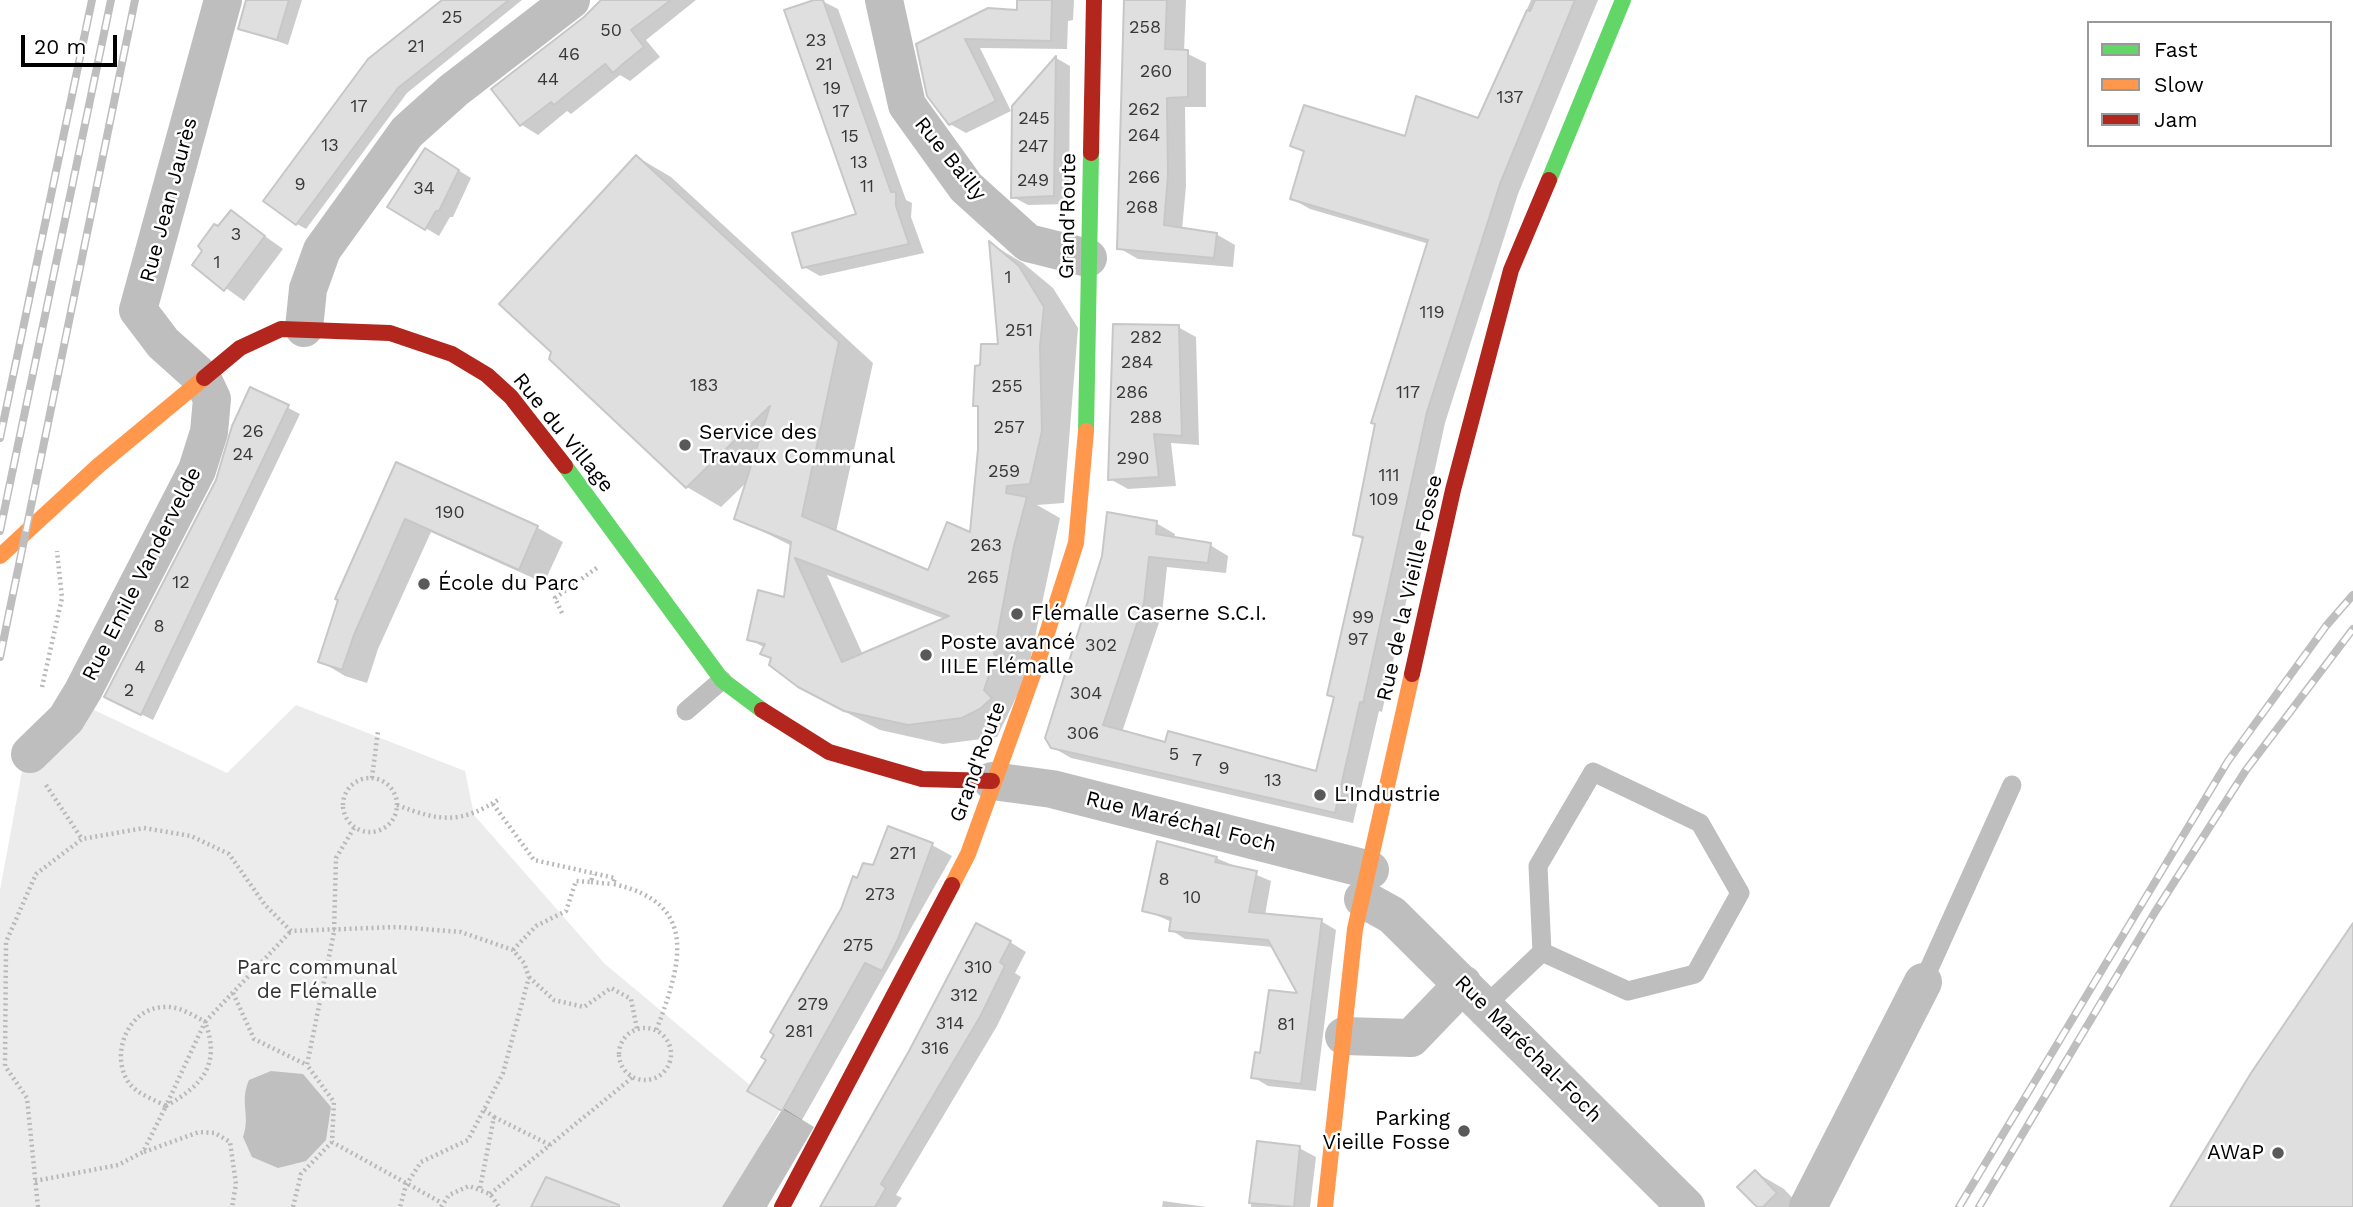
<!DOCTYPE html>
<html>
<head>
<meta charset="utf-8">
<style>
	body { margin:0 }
	#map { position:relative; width:2353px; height:1207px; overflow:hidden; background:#fff; font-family:"Work Sans",sans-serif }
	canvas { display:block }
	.legend { position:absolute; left:2087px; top:21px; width:245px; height:126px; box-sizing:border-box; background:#fff; border:2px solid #999; margin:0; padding:9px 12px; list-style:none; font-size:21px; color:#000 }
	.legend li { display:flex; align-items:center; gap:14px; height:35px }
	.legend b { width:35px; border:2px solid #999 }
	.scale { position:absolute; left:21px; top:35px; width:96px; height:32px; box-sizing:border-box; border:4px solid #000; border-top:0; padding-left:9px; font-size:21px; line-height:24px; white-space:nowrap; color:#000; -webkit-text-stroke:5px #fff; paint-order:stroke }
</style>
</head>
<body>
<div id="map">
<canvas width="2353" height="1207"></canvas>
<ul class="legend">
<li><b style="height:9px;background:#63d668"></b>Fast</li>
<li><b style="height:9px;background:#ff974d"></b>Slow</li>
<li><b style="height:9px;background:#b3261e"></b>Jam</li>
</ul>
<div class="scale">20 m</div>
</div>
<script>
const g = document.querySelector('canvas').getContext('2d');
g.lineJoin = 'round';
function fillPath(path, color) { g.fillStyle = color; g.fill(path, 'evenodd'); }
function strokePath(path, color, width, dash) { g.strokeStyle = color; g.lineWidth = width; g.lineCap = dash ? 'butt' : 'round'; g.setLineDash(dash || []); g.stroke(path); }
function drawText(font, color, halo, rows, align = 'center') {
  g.font = font + ' "Work Sans",sans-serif'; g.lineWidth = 5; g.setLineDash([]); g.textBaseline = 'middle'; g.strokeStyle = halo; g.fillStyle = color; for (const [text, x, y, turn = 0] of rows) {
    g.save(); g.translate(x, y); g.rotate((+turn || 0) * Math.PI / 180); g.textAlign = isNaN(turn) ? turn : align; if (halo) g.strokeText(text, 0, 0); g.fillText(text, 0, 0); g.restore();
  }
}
fillPath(new Path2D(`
	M296 705 465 771 474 815 605 964 780 1110 726 1207H0V890L22 771 90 708 227 773Z`), '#ececec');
fillPath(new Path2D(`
	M271 1071 303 1074 331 1107 326 1140 306 1161 278 1168 252 1157 243 1137C251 1115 239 1103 249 1080Z
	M783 1108 814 1127 767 1207H722Z`), '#bfbfbf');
fillPath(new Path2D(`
	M248 0H302L288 45 240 28Z
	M445 0H522L407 93 306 229 297 224Z
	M607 0H696L646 40 660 57 630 81 620 75 571 114 567 111 538 135 522 125 493 90Z
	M820 0 838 9 906 200 912 203 911 217 924 253 820 276 804 267 858 216Z
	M1018 0H1074L1073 20 1068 21 1067 49 980 48 1011 111 966 133 950 124 918 45 1018 12Z
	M1126 0H1186L1184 52 1206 63V107H1185L1186 186 1182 230 1216 234 1235 245 1233 267 1138 259 1119 248Z
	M1531 0H1598L1518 194 1445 423 1382 712 1379 711 1353 823 1071 758 1052 747 1156 523 1175 534 1174 539 1210 545 1228 556 1226 573 1167 567 1162 614 1122 732 1167 745 1317 773 1336 699 1329 695 1364 540 1354 535 1429 244 1310 209 1292 199 1305 153 1292 146 1406 138 1479 120Z
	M1056 58 1070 66 1069 204 1028 205 1013 197Z
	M637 157 671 177 873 363 836 532 929 572 972 534 980 449V408L975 405 982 367 999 346 991 244 1023 263 1053 288 1078 328 1064 503 1037 505 1060 518 1027 675 997 737 943 744 880 730 834 706 765 648 749 639 785 599 792 546 736 518 748 481 721 507 687 487 551 358ZM827 575 945 619 863 655Z
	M438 158 471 178 453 217H450L439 236 390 207Z
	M231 212 283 249 244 301 194 265Z
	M1178 327 1196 337 1199 445 1171 443 1176 486 1128 489 1110 479Z
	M251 389 300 414 153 720 118 703 218 481Z
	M396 465 538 528 563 542 544 583 431 532 378 649 367 683 345 676 320 661Z
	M932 845 952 856 802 1120 749 1090 769 1060 858 880 874 867Z
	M1216 858 1271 881 1265 915 1321 921 1336 930 1316 1091 1268 1086 1253 1077 1301 995 1273 947 1185 939 1171 930 1172 922 1144 910Z
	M1010 942 1026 952 1015 973 1021 977 997 1026 896 1195 902 1198 896 1207H821Z
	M1259 1143 1299 1148 1316 1157 1310 1207H1251Z
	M1755 1172 1784 1189 1801 1207H1759Z
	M1163 1201 1207 1207H1162Z`), '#0003');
const building = new Path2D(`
	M246 0H289L277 40 238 29Z
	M442 0H509L398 88 296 225 263 201 368 59Z
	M601 0H671L631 30 644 47 623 64 613 73 605 64 554 105 551 102 520 126 491 89 584 17Z
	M814 0H823L891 192H896V206L909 244 802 268 792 233 856 214 784 10Z
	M1017 0H1052L1051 41 965 39 996 101 949 125 927 96 916 44 988 8 1017 10Z
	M1124 0H1167L1165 49 1188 50V97L1167 98 1168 175 1164 225 1217 233 1214 258 1117 249Z
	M1535 0H1575L1500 184 1427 412 1363 703 1360 702 1335 813 1051 748 1045 738 1102 556 1107 512 1157 521 1156 534 1211 543 1208 563 1149 557 1144 603 1103 725 1165 742 1168 731 1316 771 1334 697 1327 695 1363 537 1353 535 1375 424 1371 423 1428 240 1290 199 1304 151 1290 146 1304 105 1405 136 1416 96 1478 118 1527 10 1530 11Z
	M1056 56 1054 196 1011 198 1012 106Z
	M425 148 459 170 439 211H436L425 230 387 207Z
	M636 155 839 342 802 516 928 570 947 522 970 532 978 449V406H973L975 366 980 365 981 344H998L989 241 1019 266 1044 307 1040 346 1042 431 1030 484 1007 486 1006 493 1027 497 1014 546 994 654 996 655 984 690 992 698 980 709 962 718 908 725 844 711 798 687 769 665 771 658 760 654 765 644 747 640 758 590 784 597 791 542 734 519 770 406 686 488 549 359 551 352 499 304ZM795 558 949 616 842 662Z
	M231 210 265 236 224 291 192 265 202 251 198 246 214 224 218 226Z
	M1113 324 1179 325 1182 436 1154 434 1159 477 1108 480Z
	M250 387 289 405 141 715 104 697 216 480 232 426Z
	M396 462 538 526 519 570 405 519 354 635 342 670 318 662 338 600 335 599Z
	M888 826 933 843 898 939 882 971 865 963 782 1111 747 1091 766 1060 761 1057 774 1035 770 1032 841 909 853 876 857 878 863 863 873 865Z
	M1157 841 1217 857 1215 862 1257 871 1249 912 1322 919 1301 1084 1251 1078 1255 1052 1260 1053 1269 990 1297 993 1268 940 1169 931 1171 918 1142 911Z
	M976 923 1011 941 1000 962 1005 966 980 1017 881 1184 886 1188 875 1207H820L909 1051Z
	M2353 923V1207H2170L2251 1073Z
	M1257 1141 1300 1146 1294 1207 1249 1203Z
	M1755 1170 1777 1193 1763 1207H1757L1737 1187Z
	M546 1177 619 1205V1207H531Z`);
fillPath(building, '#dfdfdf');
strokePath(building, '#c7c7c7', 2);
strokePath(new Path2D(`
	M562 613 555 598 598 567
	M42 687 62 598 57 551
	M372 778 378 731
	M343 805a27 27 0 1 1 54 0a27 27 0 1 1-54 0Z
	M46 785 82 839
	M493 804 534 860 615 878 613 884C702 903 680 967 656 1031
	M397 805C441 822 461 824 501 798
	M354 828 336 858 334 932 307 1065 334 1102 332 1142 442 1203
	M591 882 613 884
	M513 950 536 926 566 911 576 881 591 882 593 874
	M529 977 554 1000 584 1007 611 988 631 999 637 1029
	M233 993 254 1039 307 1065
	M619 1054a26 26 0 1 1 52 0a26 26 0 1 1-52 0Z
	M494 1117 550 1145
	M144 1152 199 1132 215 1133 230 1142 236 1184 232 1207
	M35 1181 118 1165 143 1152 166 1106C155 1100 137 1094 129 1083 109 1055 128 1007 165 1007 179 1006 193 1015 205 1022L166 1106C203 1085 221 1064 205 1022L291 931
	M480 1188 494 1117 484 1110
	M490 1194 633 1077
	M38 1207 27 1098 5 1066 6 942 36 874 82 839 144 828 191 836 229 854 265 905 291 931 397 927 461 932 513 950 524 963 529 977 503 1073 468 1140 421 1162 406 1185 400 1207
	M293 1207 301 1174 332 1142
	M441 1207 449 1195 469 1186 490 1194 499 1207`), '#b9b9b9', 4.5, [2, 3.5]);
strokePath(new Path2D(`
	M686 711 722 680
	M1923 982 2012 785
	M1485 1006 1542 952 1538 866 1593 772 1700 823 1740 893 1695 974 1628 991 1542 952`), '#bebebe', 19);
strokePath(new Path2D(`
	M884 0 907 105 966 187 1028 243 1088 258
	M304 328 308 289 322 250 407 132 454 90 571 0
	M30 754 66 719 83 691 197 470 209 432 212 399 202 378 163 343 138 310 223 0
	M992 781 1052 789 1370 870
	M1363 899 1392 915 1686 1207
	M1344 1036 1411 1038 1463 984
	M1808 1207 1923 982`), '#bebebe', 38);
strokePath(new Path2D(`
	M1549 180 1623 0
	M1086 431 1091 153
	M565 466 722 680 762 710`), '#63d668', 16);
strokePath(new Path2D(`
	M0 556 98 466 204 378
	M952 885 968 854 1039 658 1076 543 1086 431
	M1325 1207 1355 929 1412 674`), '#ff974d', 16);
strokePath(new Path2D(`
	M1091 153 1094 0
	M204 378 240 348 281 329 390 333 452 354 487 375 511 397 565 466
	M1412 674 1453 490 1511 270 1549 180
	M762 710 829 752 922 779 992 781
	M782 1207 952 885`), '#b3261e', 16);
const rail = new Path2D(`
	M0 438 92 0
	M0 531 111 0
	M0 657 135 0
	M1959 1207 2228 761 2326 626 2353 595
	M1979 1207 2155 912 2246 770 2353 629`);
strokePath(rail, '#bebebe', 8);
strokePath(rail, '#fff', 5, [16]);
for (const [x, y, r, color] of [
	[685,445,7,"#595959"],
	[424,584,7,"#595959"],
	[1017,614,7,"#595959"],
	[926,655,7,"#595959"],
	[1320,795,7,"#595959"],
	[1464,1131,7,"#595959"],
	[2278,1153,7,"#595959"]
]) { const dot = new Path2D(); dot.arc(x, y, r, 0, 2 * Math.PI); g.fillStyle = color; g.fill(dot); strokePath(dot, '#fff', 2.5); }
drawText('18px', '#383838', null, [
	["25",452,18],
	["258",1145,28],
	["50",611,31],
	["23",816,41],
	["21",416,47],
	["46",569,55],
	["21",824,65],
	["260",1156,72],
	["44",548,80],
	["19",832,89],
	["137",1510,98],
	["17",359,107],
	["262",1144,110],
	["17",841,112],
	["245",1034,119],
	["264",1144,136],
	["15",850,137],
	["13",330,146],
	["247",1033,147],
	["13",859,163],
	["266",1144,178],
	["249",1033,181],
	["9",300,185],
	["11",867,187],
	["34",424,189],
	["268",1142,208],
	["3",236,235],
	["1",217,263],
	["1",1008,278],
	["119",1432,313],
	["251",1019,331],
	["282",1146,338],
	["284",1137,363],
	["183",704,386],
	["255",1007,387],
	["286",1132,393],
	["117",1408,393],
	["288",1146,418],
	["257",1009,428],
	["26",253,432],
	["24",243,455],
	["290",1133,459],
	["259",1004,472],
	["111",1389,476],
	["109",1384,500],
	["190",450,513],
	["263",986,546],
	["265",983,578],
	["12",181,583],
	["99",1363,618],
	["8",159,627],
	["97",1358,640],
	["302",1101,646],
	["4",140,668],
	["2",129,691],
	["304",1086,694],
	["306",1083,734],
	["5",1174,755],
	["7",1197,761],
	["9",1224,769],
	["13",1273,781],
	["271",903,854],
	["8",1164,880],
	["273",880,895],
	["10",1192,898],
	["275",858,946],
	["310",978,968],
	["312",964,996],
	["279",813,1005],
	["314",950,1024],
	["81",1286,1025],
	["281",799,1032],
	["316",935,1049]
]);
drawText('21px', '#000', '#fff', [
	["Rue Bailly",950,159,51],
	["Rue Jean Jaurès",169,200,-75],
	["Grand'Route",1068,216,-89],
	["Rue du Village",563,433,51],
	["Rue Emile Vandervelde",142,574,-63],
	["Rue de la Vieille Fosse",1410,588,-77],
	["Grand'Route",978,762,-70],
	["Rue Maréchal Foch",1181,822,14],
	["Rue Maréchal-Foch",1528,1049,45]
]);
drawText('21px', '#000', '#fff', [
	["Service des",699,433],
	["Travaux Communal",699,457],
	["École du Parc",438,584],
	["Flémalle Caserne S.C.I.",1031,614],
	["Poste avancé",940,643],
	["IILE Flémalle",940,667],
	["L'Industrie",1334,795],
	["Parking",1450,1119,"right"],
	["Vieille Fosse",1450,1143,"right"],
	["AWaP",2264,1153,"right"]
], 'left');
drawText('21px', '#333', '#fff', [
	["Parc communal",317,968],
	["de Flémalle",317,992]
]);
</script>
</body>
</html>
